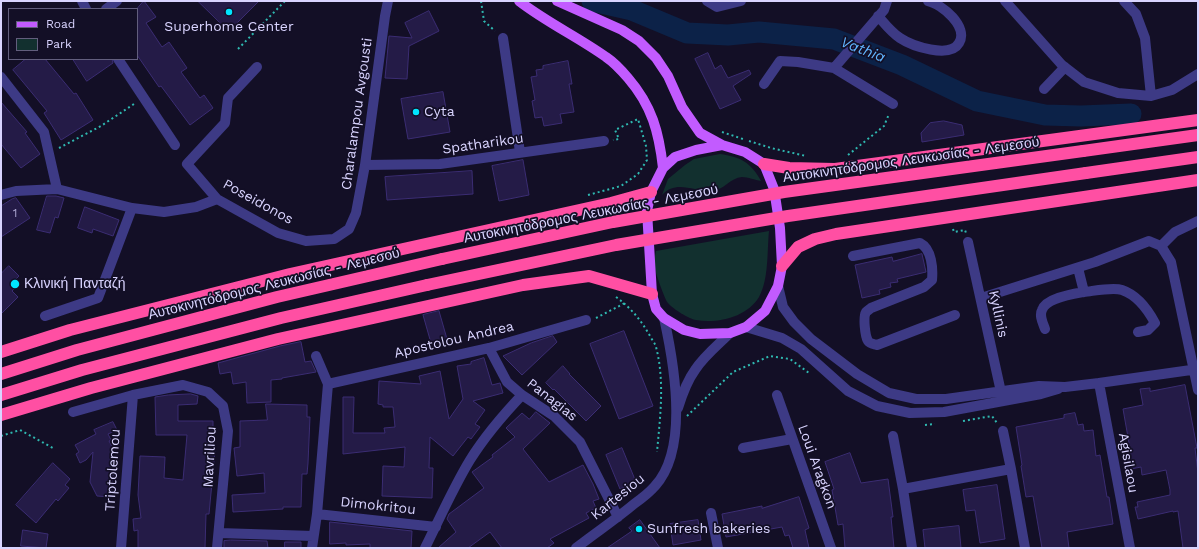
<!DOCTYPE html>
<html>
<head>
<meta charset="utf-8">
<style>
	body { margin:0 }
	#map { position:relative; width:1199px; height:549px; overflow:hidden; background:#130f26; font-family:"Work Sans",sans-serif }
	canvas { display:block }
	.frame { position:absolute; inset:0; border:2px solid #d9d4ff; pointer-events:none }
	.legend { position:absolute; left:8px; top:8px; width:130px; height:52px; box-sizing:border-box; background:#130f26; border:1px solid #625e7d; margin:0; padding:5px 7px; list-style:none; font-size:12px; color:#d9d4ff }
	.legend li { display:flex; align-items:center; gap:8px; height:20px }
	.legend b { width:20px; border:1px solid #625e7d }
</style>
</head>
<body>
<div id="map">
<canvas width="1199" height="549"></canvas>
<div class="frame"></div>
<ul class="legend">
<li><b style="height:5px;background:#c25bff"></b>Road</li>
<li><b style="height:11px;background:#12302f"></b>Park</li>
</ul>
</div>
<script>
const g = document.querySelector('canvas').getContext('2d');
g.lineJoin = 'round';
function fillPath(path, color) { g.fillStyle = color; g.fill(path, 'evenodd'); }
function strokePath(path, color, width, dash) { g.strokeStyle = color; g.lineWidth = width; g.lineCap = dash ? 'butt' : 'round'; g.setLineDash(dash || []); g.stroke(path); }
function drawText(font, color, halo, rows, align = 'center') {
  g.font = font + ' "Work Sans",sans-serif'; g.lineWidth = 3.5; g.setLineDash([]); g.textBaseline = 'middle'; g.strokeStyle = halo; g.fillStyle = color; for (const [text, x, y, turn = 0] of rows) {
    g.save(); g.translate(x, y); g.rotate((+turn || 0) * Math.PI / 180); g.textAlign = isNaN(turn) ? turn : align; if (halo) g.strokeText(text, 0, 0); g.fillText(text, 0, 0); g.restore();
  }
}
fillPath(new Path2D(`
	M720 154C740 157 751 162 761 181 755 180 748 177 742 177 730 178 724 190 712 191 695 192 676 179 662 195L668 179 685 165 694 159Z
	M769 231C767 251 769 279 759 297 747 317 718 324 696 320 689 319 673 309 668 303 665 300 656 274 655 269 653 263 655 256 656 251Z`), '#12302f');
strokePath(new Path2D(`
	M592 1 632 10 687 33 728 35 759 32 834 39 902 65 977 101 1045 115 1081 116 1131 114`), '#0c2248', 21);
const building = new Path2D(`
	M144 1 156 17 146 23 162 47 169 42 187 68 181 72 200 98 204 95 213 108 190 125 161 86 159 87 137 55V9Z
	M198 1H259L229 31Z
	M429 11 439 31 409 46 407 79 385 78 389 36 412 38 405 23Z
	M708 53 715 69 721 65 728 78 749 70 751 74 733 86 741 100 720 109 695 59Z
	M26 59H45L74 94 76 93 93 120 61 140 44 113 47 111 13 70Z
	M73 59H112L113 63 87 81Z
	M568 61 572 84H569L574 112 560 114 562 123 544 126 542 117 535 118 532 101 535 100 531 77 537 76 536 70 543 69V66Z
	M443 92 450 132 408 139 401 99Z
	M1 102 27 132 25 133 40 154 21 168 1 144Z
	M944 121 962 125 964 135 922 142 921 133 930 123Z
	M523 160 529 195 499 201 492 166Z
	M472 171 473 194 387 200 385 177Z
	M47 196H56L64 198 58 218 55 217 50 233 37 230Z
	M16 198 30 218 1 237V206L12 199Z
	M85 207 119 220 113 236 93 229 92 233 78 228Z
	M922 254 926 272 897 279 898 282 890 283 891 287 879 290 880 294 862 298 855 265 892 257 893 261Z
	M9 266 19 276 15 280 19 284 12 291 18 297 1 314V274Z
	M439 311 447 339 431 343 423 315Z
	M624 331 653 406 619 419 590 344Z
	M553 336 557 342 522 375 503 356 531 343Z
	M301 342 305 362 311 361 316 372 282 378V379L271 380V402L247 403 246 382 233 384 231 372 220 374 218 363 280 346Z
	M484 358 492 385 500 383 503 393 473 401 485 410 475 424 480 427 471 439 468 437 453 456 430 437 429 468H433L432 498 382 496 383 466 404 467 405 447 343 454V397H354L353 433H385L384 428 395 427 393 407H383V405L378 404 379 381 421 384 419 376 440 371 449 419 463 399 457 366 471 364V362Z
	M563 366 570 374H569L601 406 586 421 554 389 553 390 546 383Z
	M1185 385 1197 448H1195L1198 473V548H1183L1178 511 1173 512V511L1138 519 1135 507H1138L1137 502 1170 495V490L1166 470 1142 475 1141 467 1131 469 1126 444 1129 443 1123 409 1143 405 1140 389 1150 388V391Z
	M191 394 198 396 197 404 178 405V421H213V451H215L209 514H206L205 548H138V530L134 531 133 519 141 518 138 495 140 456 165 457 164 478 183 480 187 435H156L155 397 168 395Z
	M266 404 307 405V417H310L308 463 307 474H302L301 507H283V509L233 512 232 495 265 493 264 473 237 476 234 448 240 447V421L267 420Z
	M536 412 550 423 523 449 549 482 583 465 593 484 599 499 593 501 596 508 586 513 589 518 550 539 554 543 547 548H502L490 532 468 548H438L456 532 447 519 449 514 484 488 472 472 493 457 492 455 515 437 506 428 522 413 529 419Z
	M1075 413 1078 425 1083 424 1084 431 1093 430 1096 456 1100 455 1107 497H1109L1113 524 1067 532 1069 548H1042L1033 496 1026 497 1021 466 1022 465 1016 427 1064 418V415Z
	M113 422 117 430 108 434 111 440 109 441 117 456 115 457 111 497 97 496 90 482 93 452 86 460 80 463 76 454 79 452 75 445 96 434 94 430Z
	M622 448 636 482 620 489 606 455Z
	M850 453 861 483 888 479 893 517H891L894 548H845L843 524 838 525 832 490 834 489 825 462Z
	M53 463 70 479 65 485 69 488 58 501 56 499 36 523 16 505Z
	M997 485 1005 539 980 543 975 510 966 511 963 490Z
	M799 497 809 528 805 530 809 548H793L789 535 785 536 782 527 726 537 722 514 762 506V508Z
	M640 520 660 548H607L632 531 629 528Z
	M698 520 701 540 673 545 670 524Z
	M330 522 412 531 411 548H370V544L346 545V543L330 544Z
	M959 526 961 548H925L923 530Z
	M23 530 48 534 46 548 21 546Z
	M231 540 267 541 268 548H224V541Z
	M285 542H301V548H285Z`);
fillPath(building, '#241b47');
strokePath(building, '#3b2d73', 1);
strokePath(new Path2D(`
	M481 1 484 21 495 31
	M238 49 285 1
	M722 132 743 139
	M749 141 771 148 806 156
	M59 148 101 126 134 104
	M848 155 884 126 889 114
	M588 195 621 186 638 174 647 160 646 146 638 119 615 130 619 139 613 140
	M953 229 954 232 965 230 966 233
	M616 297C631 308 641 320 650 336 652 340 655 343 656 347 665 381 660 418 657 452
	M596 318 625 303
	M687 416 733 372 770 356 790 359 809 373
	M963 421 992 416 997 423
	M925 425 935 424
	M1 436 20 430 53 448`), '#2fb8b0', 2, [2, 3]);
strokePath(new Path2D(`
	M82 1 86 9
	M707 1 717 7 741 1
	M1005 1 1062 65 1084 82 1118 93 1151 96 1172 90 1198 74
	M1124 1 1136 14 1145 38 1151 96
	M106 9 117 1
	M878 16C885 24 891 32 900 38 912 46 950 59 959 43 969 27 942 4 928 1
	M503 38 520 152
	M118 59 175 145
	M257 67 228 98 225 123 187 164 217 199 278 233 306 241 334 239 349 229 356 213 365 165 385 16 388 1
	M834 68 884 10 887 1
	M1 77 44 132 57 189
	M764 84 780 61 798 62 834 68 893 104
	M1044 89 1065 67
	M365 165 440 164 604 141
	M1 195 16 191 57 189 132 208 164 212 196 207 217 199
	M968 242 1001 392
	M1161 246 1175 232 1198 221
	M853 256 920 243C932 249 933 269 932 280L924 287 871 308C870 309 868 310 866 312 863 317 865 336 868 341 870 344 874 344 877 345L955 315
	M1078 268 1084 292C1094 291 1113 287 1122 290 1137 295 1148 310 1155 323L1148 330 1138 332
	M778 286 783 307 794 322 811 339 857 374 889 393 916 399H946L1039 386 1065 387 1099 383 1198 369
	M981 298 1095 262 1149 241 1161 246 1171 262 1198 390
	M45 316 98 298 132 208
	M746 327 782 338 801 349 848 391 877 406 910 413 944 412 1041 394 1058 389
	M1045 329C1043 323 1039 316 1042 310 1046 298 1073 294 1084 292
	M489 348 507 382 522 395 554 416 580 442 618 517
	M1099 383 1130 548
	M328 384 489 348 586 320
	M777 395 831 548
	M678 408C682 395 687 381 695 370 704 356 718 345 730 333
	M73 412 133 395 183 385 208 392 223 406 228 431 217 548
	M1003 431 1011 469 1025 548
	M893 436 903 489 912 548
	M743 448 792 439
	M903 489 1011 469
	M711 513 718 548
	M317 514 436 527
	M219 533 313 536
	M121 548 133 395
	M312 548 317 514 328 384 316 356
	M425 548C440 518 453 488 470 460 485 436 503 415 522 395
	M576 548C595 533 615 520 634 504 641 499 649 493 655 486 689 449 674 363 664 318`), '#3d3a85', 10);
strokePath(new Path2D(`
	M519 1C546 22 578 37 606 57 615 63 622 71 628 78 652 106 659 132 663 168
	M557 1 622 30 639 41 656 58 668 76 682 107 700 133 722 145
	M722 145 745 152 764 164 774 189 780 228 782 266 778 286 765 311 746 327 730 333 700 334 684 330 664 318 656 309 652 294 647 211 651 192 663 168 675 157 696 150Z`), '#c25bff', 10);
strokePath(new Path2D(`
	M1083 151 1198 135
	M764 164 789 168 835 169 1198 120
	M1086 173 1198 157
	M782 266 798 247 815 239 836 234 1198 180
	M1 352 70 330 290 274 611 203 651 192
	M1 374 77 350 277 297 442 259
	M1 395 82 370 281 318 427 285
	M1 415 91 388 278 339 523 285 589 276 652 294`), '#ff4fa3', 12);
strokePath(new Path2D(`
	M442 259 613 222 784 192 1083 151
	M427 285 616 245 788 216 1086 173`), '#ff4fa3', 12);
for (const [x, y, r, color] of [
	[229,12,4,"#00e5ff"],
	[416,112,4,"#00e5ff"],
	[15,284,5,"#00e5ff"],
	[639,529,4,"#00e5ff"]
]) { const dot = new Path2D(); dot.arc(x, y, r, 0, 2 * Math.PI); g.fillStyle = color; g.fill(dot); strokePath(dot, '#130f26', 1.5); }
drawText('12px', '#aca6d1', null, [
	["1",15,213]
]);
drawText('14px', '#d9d4ff', '#130f26', [
	["Superhome Center",229,27,"center"],
	["Cyta",424,112],
	["Κλινική Πανταζή",24,284],
	["Sunfresh bakeries",647,529]
], 'left');
drawText('14px', '#d9d4ff', '#130f26', [
	["Charalampou Avgousti",357,114,-82],
	["Spatharikou",483,144,-8],
	["Αυτοκινητόδρομος Λευκωσίας - Λεμεσού",911,160,-8],
	["Poseidonos",258,202,29],
	["Αυτοκινητόδρομος Λευκωσίας - Λεμεσού",591,214,-11],
	["Αυτοκινητόδρομος Λευκωσίας - Λεμεσού",274,284,-14],
	["Kyllinis",998,314,78],
	["Apostolou Andrea",454,340,-13],
	["Panagias",552,400,38],
	["Mavriliou",210,457,-87],
	["Agisilaou",1128,463,80],
	["Loui Aragkon",817,467,70],
	["Triptolemou",113,470,-86],
	["Kartesiou",618,497,-39],
	["Dimokritou",378,506,6]
]);
drawText('italic 15px', '#62b6ff', '#130f26', [
	["Vathia",863,50,21]
]);
</script>
</body>
</html>
